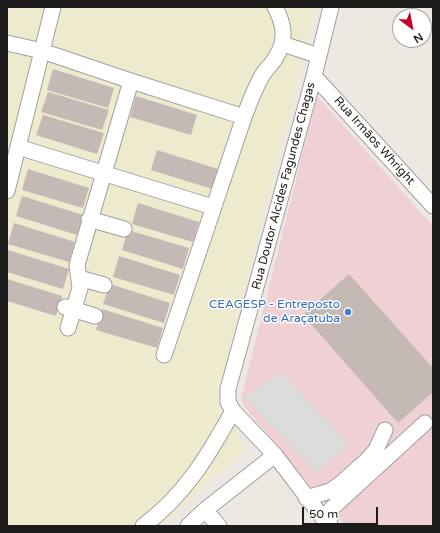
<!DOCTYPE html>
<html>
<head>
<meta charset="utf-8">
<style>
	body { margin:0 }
	#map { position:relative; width:440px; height:533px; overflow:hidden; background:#eee8e2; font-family:"Varela Round",sans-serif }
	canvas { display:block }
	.frame { position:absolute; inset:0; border:8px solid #1c1c1c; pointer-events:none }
	.north { position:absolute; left:392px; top:8px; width:40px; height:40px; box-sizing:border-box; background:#fff; border:1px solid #a4a4a4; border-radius:50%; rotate:148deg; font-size:11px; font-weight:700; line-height:16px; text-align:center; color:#1c1c1c }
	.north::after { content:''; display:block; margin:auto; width:14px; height:18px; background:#c90025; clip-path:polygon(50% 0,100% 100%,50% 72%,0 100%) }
	.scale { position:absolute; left:302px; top:507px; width:76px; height:18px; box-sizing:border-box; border:2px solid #1c1c1c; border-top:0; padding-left:5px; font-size:12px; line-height:14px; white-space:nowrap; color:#1c1c1c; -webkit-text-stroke:3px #fff; paint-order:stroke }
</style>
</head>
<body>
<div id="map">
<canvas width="440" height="533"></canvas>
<div class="frame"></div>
<div class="north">N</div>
<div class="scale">50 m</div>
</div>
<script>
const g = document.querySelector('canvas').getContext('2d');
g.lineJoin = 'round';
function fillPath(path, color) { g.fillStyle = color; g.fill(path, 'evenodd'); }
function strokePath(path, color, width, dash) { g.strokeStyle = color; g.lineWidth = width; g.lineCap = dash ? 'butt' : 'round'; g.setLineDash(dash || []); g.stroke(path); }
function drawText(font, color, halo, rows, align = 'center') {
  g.font = font + ' "Varela Round",sans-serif'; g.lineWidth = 3; g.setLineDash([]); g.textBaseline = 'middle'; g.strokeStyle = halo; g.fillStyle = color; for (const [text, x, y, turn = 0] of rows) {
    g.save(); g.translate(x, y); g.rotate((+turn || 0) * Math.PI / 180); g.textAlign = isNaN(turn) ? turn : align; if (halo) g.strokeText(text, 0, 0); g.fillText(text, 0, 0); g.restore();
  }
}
fillPath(new Path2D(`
	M317 96 433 226V526H346L318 495 244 406 241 398Z`), '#efd1d5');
fillPath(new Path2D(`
	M7 7H316L217 399 237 432 245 450 176 513 160 526H7Z`), '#edeacd');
fillPath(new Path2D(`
	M282 373 349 444 317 473 244 397Z`), '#dcdcdc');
fillPath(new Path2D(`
	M53 69 114 88 108 108 47 90Z
	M48 92 109 110 102 130 41 112Z
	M136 96 197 115 191 135 130 117Z
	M43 115 104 133 97 154 36 135Z
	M157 150 218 169 212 189 151 170Z
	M28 169 89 188 83 208 22 190Z
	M22 196 83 215 77 235 16 216Z
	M138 203 199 222 193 242 132 224Z
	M14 223 75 242 69 262 8 244Z
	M128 230 189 248 183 269 122 250Z
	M8 250 69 269 63 289 7 272V254Z
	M119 256 180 275 174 295 113 277Z
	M349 274 433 368V392L398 423 303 315Z
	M7 279 62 296 56 316 7 301Z
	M110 284 170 303 164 323 103 304Z
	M102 309 163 328 157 348 96 330Z`), '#c5b9b5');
const minor = new Path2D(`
	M7 43 42 51 131 81 244 117
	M283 44 319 56
	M314 76 433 206
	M18 147 213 207
	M7 191 53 7
	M89 219 124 229
	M79 278 104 285
	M65 307 95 316
	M68 328 80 288 77 265 131 81
	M164 355 244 117C250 102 255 87 263 74 267 68 273 63 276 57 287 39 284 24 275 7
	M306 498 330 491 339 485 367 460 376 450 385 430
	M205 510 219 526
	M143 526C185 495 208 456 233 411
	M188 526 205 510 275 455
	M329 526 275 455 233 411 228 402V389L314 76 331 7
	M329 526 331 509 425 423`);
strokePath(minor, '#a0a0a0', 17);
strokePath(minor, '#fff', 15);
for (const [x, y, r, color] of [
	[348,312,4,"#3f7fe0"]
]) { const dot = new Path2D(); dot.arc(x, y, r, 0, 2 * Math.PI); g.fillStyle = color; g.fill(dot); strokePath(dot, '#fff', 1.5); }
drawText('12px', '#1c1c1c', '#fff', [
	["Rua Irmãos Whright",374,141,48],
	["Rua Doutor Alcides Fagundes Chagas",284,186,-75]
]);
drawText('12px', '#366cbe', '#fff', [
	["CEAGESP - Entreposto",340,305],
	["de Araçatuba",340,319]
], 'right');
</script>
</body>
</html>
